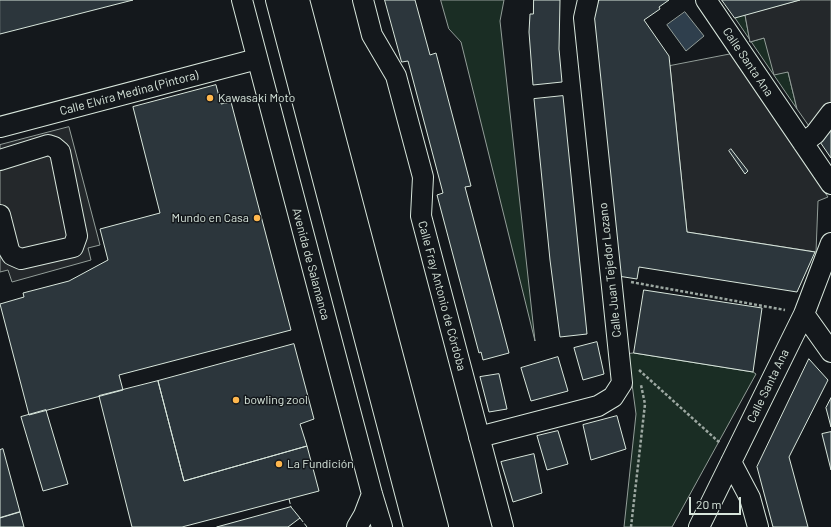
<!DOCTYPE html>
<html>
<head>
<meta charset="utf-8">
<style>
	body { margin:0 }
	#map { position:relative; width:831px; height:527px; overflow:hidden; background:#14181c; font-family:Barlow,sans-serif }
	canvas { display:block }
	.scale { position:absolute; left:689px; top:497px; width:52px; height:18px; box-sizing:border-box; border:2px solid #d8e6dc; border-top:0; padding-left:5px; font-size:12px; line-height:14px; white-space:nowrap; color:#d8e6dc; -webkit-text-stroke:3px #14181c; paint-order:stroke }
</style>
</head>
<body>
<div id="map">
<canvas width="831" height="527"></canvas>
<div class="scale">20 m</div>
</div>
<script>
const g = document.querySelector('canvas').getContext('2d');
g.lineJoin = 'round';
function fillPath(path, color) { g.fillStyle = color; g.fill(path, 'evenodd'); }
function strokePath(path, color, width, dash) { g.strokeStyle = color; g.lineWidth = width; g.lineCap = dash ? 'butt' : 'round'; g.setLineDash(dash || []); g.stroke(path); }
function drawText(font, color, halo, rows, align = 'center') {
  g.font = font + ' Barlow,sans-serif'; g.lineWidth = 3; g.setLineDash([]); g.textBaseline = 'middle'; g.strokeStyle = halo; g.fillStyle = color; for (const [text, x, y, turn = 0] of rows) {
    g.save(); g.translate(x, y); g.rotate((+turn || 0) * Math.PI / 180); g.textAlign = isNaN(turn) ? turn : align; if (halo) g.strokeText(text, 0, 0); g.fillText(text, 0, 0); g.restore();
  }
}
const green = new Path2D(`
	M441 0H504L500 21 535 341 461 42 449 29Z
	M745 15 750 42 764 38 788 72 797 109 735 18Z
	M634 353 753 372 756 374 672 527H624L636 414 628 354Z`);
fillPath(green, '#1a2d24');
strokePath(green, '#939e99', 1);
const parking = new Path2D(`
	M800 0H831V121L818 139 797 109 788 72 774 75 764 38 750 42 745 15Z
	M742 52V70L828 197 818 201 816 252 687 232 670 66Z
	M69 127 100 245 88 248 91 260 12 282 8 270 0 272V145Z`);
fillPath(parking, '#24282b');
strokePath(parking, '#939e99', 1);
const water = new Path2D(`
	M685 12 704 36 686 51 667 25Z`);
fillPath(water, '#2f3f4d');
strokePath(water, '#939e99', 1);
const building = new Path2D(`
	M0 0H133L0 34Z
	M385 0H415L430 55 436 53 471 186 465 187 509 353 483 360 481 352 479 353 437 195 443 193 408 61 402 62Z
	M534 0H560L559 49 562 82 533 85 529 32 530 14H533Z
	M600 0H669L659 7 660 9 644 20 669 56 687 232 815 252 797 292 639 267 637 279 618 276 592 25 598 2Z
	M722 0H800L735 18Z
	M216 85 221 104 231 102 291 330 119 375 123 390 29 415 0 304 24 297 23 293 69 281 108 260 100 229 160 213 133 107Z
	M563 96 587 334 560 337 550 260 534 99Z
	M831 121V158L818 139Z
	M731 149 748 171 745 174 729 151Z
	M644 290 762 308 753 372 634 353Z
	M597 342 604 374 583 380 574 348Z
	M294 344 314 419 300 424 307 446 184 481 158 381Z
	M558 357 568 391 531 401 521 368Z
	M809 359 828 380 789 457 808 527H773L757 467Z
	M499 374 507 409 489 412 480 377Z
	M158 381 184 481 307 446 319 491 182 527H132L99 396Z
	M831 398V427L826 408Z
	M46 410 68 484 43 491 21 417Z
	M617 416 626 449 591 460 583 425Z
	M558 431 568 464 547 470 537 436Z
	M831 432V470L822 434Z
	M3 449 20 512 0 518V450Z
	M534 454 542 493 513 502 501 462Z
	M291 507 300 518 288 527H217Z
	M20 512 24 527H0V518Z`);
fillPath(building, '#2c363c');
strokePath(building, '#d8e6dc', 1);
const minor = new Path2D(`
	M242 0 372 494 382 527
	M363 0 372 35 396 76 423 177 421 216 503 527
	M706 0 831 184
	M0 127 257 59
	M803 143 815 134 831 113
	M0 160 48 145 54 147 60 152 77 236 73 247 21 259 12 255 9 250 0 215
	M804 314 831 352
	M479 437 598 406 613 397 622 383 584 18 588 0
	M731 462 750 498 758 527
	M357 527 364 515 372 494
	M699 527 804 314 831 243`);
const highway = new Path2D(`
	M277 0 415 527
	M298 0 437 527`);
strokePath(minor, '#d8e6dc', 22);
strokePath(highway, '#d8e6dc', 24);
strokePath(new Path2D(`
	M631 282 785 310
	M639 370 720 443
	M631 527 645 404 641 385`), '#9da8a2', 2.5, [3, 2]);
strokePath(minor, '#14181c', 20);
strokePath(highway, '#14181c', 22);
strokePath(new Path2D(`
	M289 499 291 507
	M300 518 307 527`), '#d8e6dc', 1, [5, 2]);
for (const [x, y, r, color] of [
	[210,98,4,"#ffb74d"],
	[257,218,4,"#ffb74d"],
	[236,400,4,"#ffb74d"],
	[279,464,4,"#ffb74d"]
]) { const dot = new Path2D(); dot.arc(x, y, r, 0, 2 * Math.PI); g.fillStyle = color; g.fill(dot); strokePath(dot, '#14181c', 1.5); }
drawText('12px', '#d8e6dc', '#14181c', [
	["Calle Santa Ana",748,62,56],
	["Calle Elvira Medina (Pintora)",129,93,-15],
	["Avenida de Salamanca",311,264,75],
	["Calle Juan Tejedor Lozano",610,270,-96],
	["Calle Fray Antonio de Córdoba",442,296,75],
	["Calle Santa Ana",768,386,-64]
]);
drawText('12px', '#d8e6dc', '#14181c', [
	["Kawasaki Moto",218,98],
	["Mundo en Casa",249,218,"right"],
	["bowling zool",244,400],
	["La Fundición",287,464]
], 'left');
</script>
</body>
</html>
